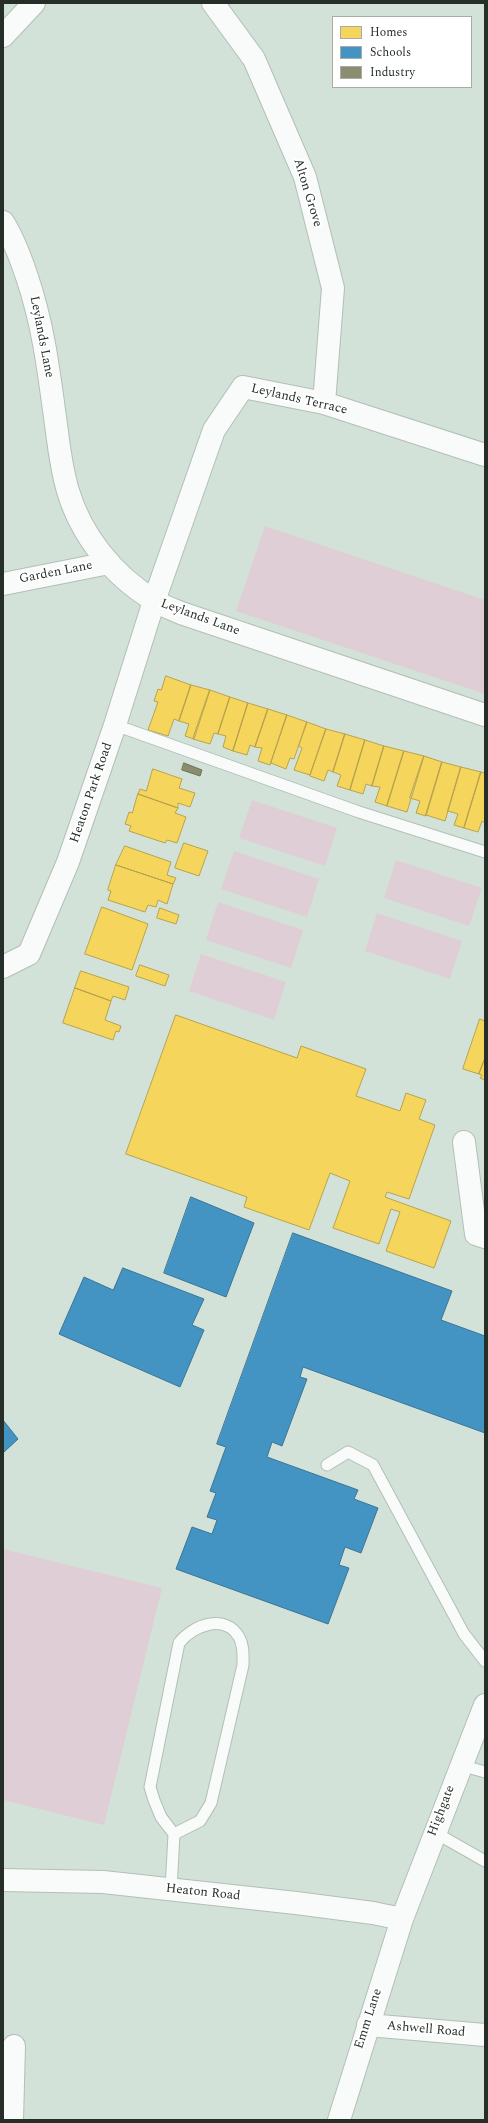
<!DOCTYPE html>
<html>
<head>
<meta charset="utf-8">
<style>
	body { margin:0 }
	#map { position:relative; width:488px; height:2123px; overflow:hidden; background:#d3e2d8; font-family:Spectral,serif }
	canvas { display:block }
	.frame { position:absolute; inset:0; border:4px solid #252f28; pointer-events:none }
	.legend { position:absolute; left:332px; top:16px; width:140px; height:72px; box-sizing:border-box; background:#fff; border:1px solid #a8aca9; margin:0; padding:5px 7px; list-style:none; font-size:12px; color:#252f28 }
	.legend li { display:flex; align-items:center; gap:8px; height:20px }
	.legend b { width:20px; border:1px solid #a8aca9 }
</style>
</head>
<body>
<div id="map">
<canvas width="488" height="2123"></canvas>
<div class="frame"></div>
<ul class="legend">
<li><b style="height:11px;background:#f6d55c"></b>Homes</li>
<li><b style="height:11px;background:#4393c3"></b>Schools</li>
<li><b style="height:11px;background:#8c8c6e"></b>Industry</li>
</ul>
</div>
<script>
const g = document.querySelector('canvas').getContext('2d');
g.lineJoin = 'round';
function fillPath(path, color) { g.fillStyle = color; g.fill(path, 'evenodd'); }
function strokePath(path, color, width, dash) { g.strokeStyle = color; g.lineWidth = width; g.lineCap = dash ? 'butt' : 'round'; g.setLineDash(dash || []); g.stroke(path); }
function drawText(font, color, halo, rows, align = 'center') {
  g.font = font + ' Spectral,serif'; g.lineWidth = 4; g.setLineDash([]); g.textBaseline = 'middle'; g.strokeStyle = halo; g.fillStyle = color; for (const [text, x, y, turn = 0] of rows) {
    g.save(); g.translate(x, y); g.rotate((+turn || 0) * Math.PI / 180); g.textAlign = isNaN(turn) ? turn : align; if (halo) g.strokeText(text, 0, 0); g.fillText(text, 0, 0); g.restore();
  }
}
fillPath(new Path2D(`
	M265 526 485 600V694L236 611Z
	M252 800 337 828 325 866 239 838Z
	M234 851 319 879 307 917 221 889Z
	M396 860 482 888 469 926 384 898Z
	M218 902 303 930 291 968 206 940Z
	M377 913 462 941 450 979 365 951Z
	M201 954 286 982 274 1020 189 991Z
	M3 1549 162 1588 104 1825 3 1800Z`), '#dfced6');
const homes = new Path2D(`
	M166 676 191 685 179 721 174 719 168 736 148 730 158 702 154 701 158 689 161 690Z
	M191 685 210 690 194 739 185 736 189 724 179 721Z
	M210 690 230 697 218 734 214 733 210 744 193 739Z
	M230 697 248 703 233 751 223 747 226 736 218 734Z
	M248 703 268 709 255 747 250 745 247 755 233 751Z
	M268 709 287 715 270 765 258 761 262 748 255 747Z
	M287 715 307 722 294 759 290 758 286 769 271 763Z
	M307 722 326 729 310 775 294 770 302 748 299 746Z
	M326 729 345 734 333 772 328 770 324 781 310 776Z
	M345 734 365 740 350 790 337 786 341 775 333 772Z
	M365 740 384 746 372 786 366 784 363 794 350 790Z
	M384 746 404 751 387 806 375 802 380 787 372 786Z
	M404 751 424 756 407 812 387 806Z
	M424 756 442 762 426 816 416 813 420 801 410 798Z
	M442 762 461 767 445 821 426 815Z
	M461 767 481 772 464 828 454 825 458 814 448 811Z
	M153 769 182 779 179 788 195 793 190 807 178 803V808L138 794 140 789 146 791Z
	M481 772 485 773V823L482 821 478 832 464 828Z
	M138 794 178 808 175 813 186 817 177 843 167 840 165 843 129 831 131 826 125 824 129 812 132 813Z
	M184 843 208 851 199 876 175 868Z
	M125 846 171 862 167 875 176 878 173 884 116 865Z
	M116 865 173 884 167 904 158 900 156 907 148 905 145 912 108 900 111 891 108 890Z
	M102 907 148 924 132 970 85 954Z
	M160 908 179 915 176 924 157 918Z
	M140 965 169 975 165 986 136 976Z
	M81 971 129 987 125 1000 113 996 111 1001 75 988Z
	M75 988 111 1001 105 1020 121 1026 119 1032 116 1031 113 1040 63 1023Z
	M176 1015 297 1058 301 1046 366 1069 356 1096 400 1111 406 1093 426 1100 419 1119 435 1125 409 1199 387 1192 385 1197 451 1221 434 1268 386 1251 400 1212 391 1209 379 1244 333 1228 350 1181 330 1173 309 1230 244 1207 247 1197 126 1154Z
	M480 1019 485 1021V1058L479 1074 463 1069Z
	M485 1058V1080L480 1078 482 1075 479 1074Z`);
fillPath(homes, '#f6d55c');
strokePath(homes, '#b7a34c', 1);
const schools = new Path2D(`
	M191 1197 254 1223 226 1297 164 1273Z
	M293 1233 452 1291 441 1320 485 1336V1433L303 1367 300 1377 307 1379 282 1446 272 1442 267 1457 358 1490 354 1499 378 1508 361 1553 345 1547 339 1565 349 1568 328 1624 176 1569 192 1527 212 1534 217 1520 207 1517 216 1493 210 1491 226 1447 217 1444Z
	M123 1268 204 1299 192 1325 204 1330 180 1387 59 1334 84 1277 113 1290Z
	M3 1420 18 1439 3 1453Z`);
fillPath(schools, '#4393c3');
strokePath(schools, '#3a7594', 1);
const industry = new Path2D(`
	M184 763 202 770 200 776 182 770Z`);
fillPath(industry, '#8c8c6e');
strokePath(industry, '#6d7059', 1);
const lane = new Path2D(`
	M115 725 359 812 485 852
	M327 1465 348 1452 373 1465 464 1634 485 1661
	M460 1765 485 1772
	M434 1832 485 1861
	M171 1890 174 1834 161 1817 154 1800 150 1787 179 1643C193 1625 225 1613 239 1637 244 1646 243 1656 243 1665L211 1803 200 1821 174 1834`);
const street = new Path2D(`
	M213 3 254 59 305 177 333 288 324 403
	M3 36 34 3
	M3 584 109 563
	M3 967 29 954 68 862 115 725 154 601 214 430 243 387 324 403 485 455
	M464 1142 476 1234 485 1237
	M368 2025 485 2035
	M12 2120 14 2046`);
const secondary = new Path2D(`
	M3 222C14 239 21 259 27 277 42 321 48 365 54 410 58 437 60 465 68 491 81 535 114 577 154 600 162 606 172 609 181 613L485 715
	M3 1880 103 1882 296 1903 373 1913 402 1919
	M339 2120 402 1919 485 1705`);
strokePath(lane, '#b2bfb6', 13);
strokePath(street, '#b2bfb6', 24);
strokePath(secondary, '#b2bfb6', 24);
strokePath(lane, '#f8fbf9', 11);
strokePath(street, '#f8fbf9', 22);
strokePath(secondary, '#f8fbf9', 22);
drawText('13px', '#252f28', '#fff', [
	["Alton Grove",307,193,73],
	["Leylands Lane",41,337,79],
	["Leylands Terrace",299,400,13],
	["Garden Lane",56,573,-11],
	["Leylands Lane",200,618,20],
	["Heaton Park Road",92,793,-71],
	["Highgate",442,1811,-69],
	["Heaton Road",203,1893,6],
	["Emm Lane",369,2019,-72],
	["Ashwell Road",426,2030,5]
]);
</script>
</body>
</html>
